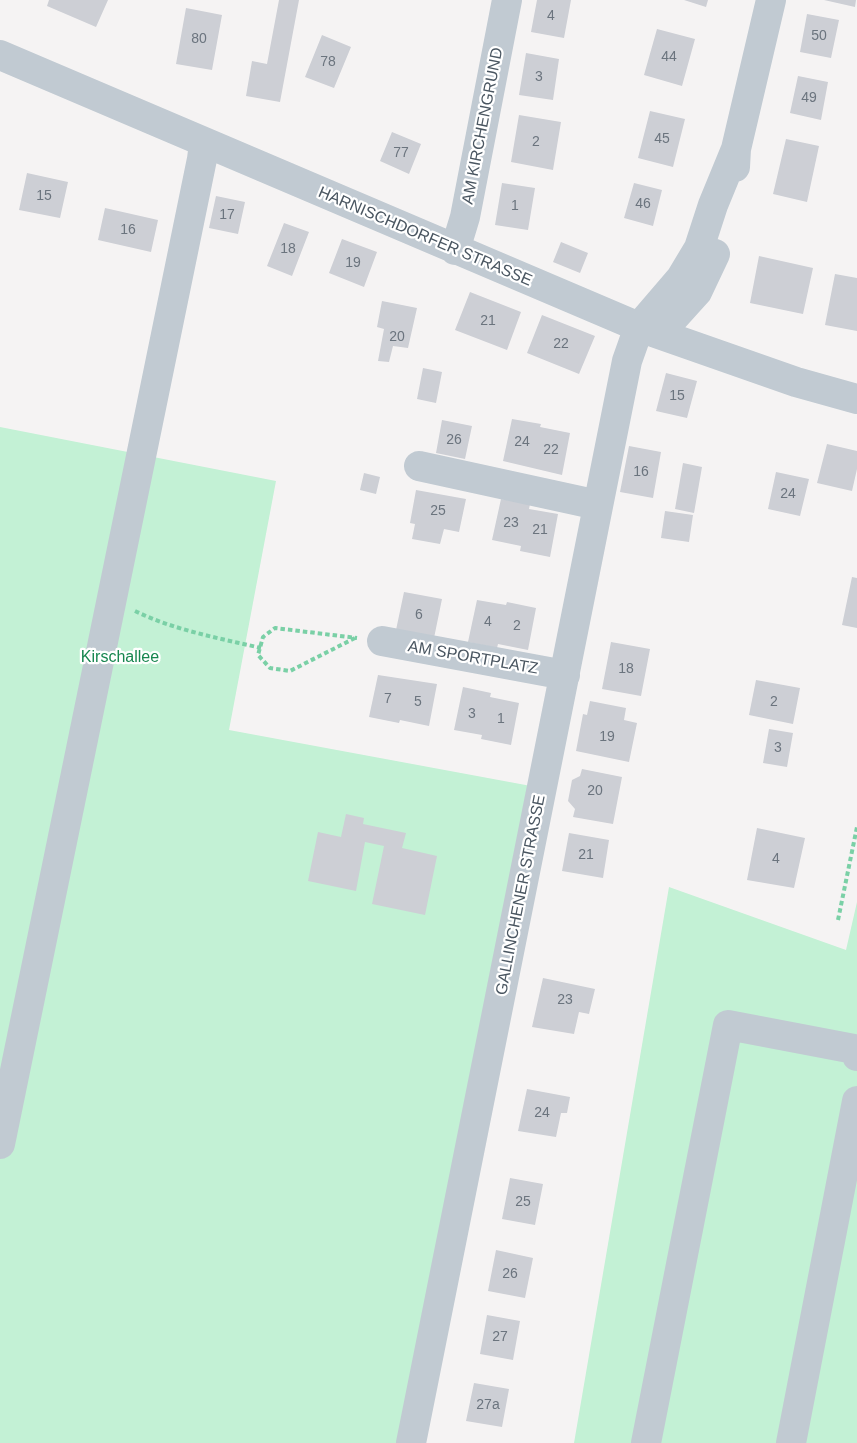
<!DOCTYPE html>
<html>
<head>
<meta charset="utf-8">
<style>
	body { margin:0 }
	canvas { display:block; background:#f5f3f3 }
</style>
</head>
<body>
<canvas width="857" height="1443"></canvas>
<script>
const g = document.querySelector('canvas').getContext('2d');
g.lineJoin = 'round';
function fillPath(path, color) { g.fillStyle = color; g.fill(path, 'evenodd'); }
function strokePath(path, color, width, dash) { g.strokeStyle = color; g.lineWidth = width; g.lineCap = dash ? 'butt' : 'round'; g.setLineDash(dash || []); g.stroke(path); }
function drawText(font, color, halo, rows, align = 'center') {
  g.font = font + ' Helvetica,sans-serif'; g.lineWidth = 4.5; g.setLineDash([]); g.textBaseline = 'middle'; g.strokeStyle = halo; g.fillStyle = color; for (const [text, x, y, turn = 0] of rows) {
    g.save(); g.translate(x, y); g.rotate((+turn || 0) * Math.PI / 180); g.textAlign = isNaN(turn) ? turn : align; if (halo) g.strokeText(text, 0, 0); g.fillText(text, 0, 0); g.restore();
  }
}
fillPath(new Path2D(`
	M0 427 276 481 229 730 531 786 400 1443H0Z
	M669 887 846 950 857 902V1443H574Z`), '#c3f1d5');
fillPath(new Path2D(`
	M49 0H108L96 27 47 6Z
	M279 0H299L280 102 246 96 252 61 267 64Z
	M537 0H571L564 38 531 32Z
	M684 0H708L706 7Z
	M824 0H856L855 7Z
	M186 8 222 15 212 70 176 64Z
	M807 14 839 20 831 58 800 52Z
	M657 29 695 39 682 86 644 75Z
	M322 35 351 47 334 88 305 77Z
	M526 53 559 59 553 100 519 95Z
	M798 76 828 82 821 120 790 113Z
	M650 111 685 119 673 167 638 158Z
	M519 115 561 122 553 170 511 162Z
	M392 132 421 144 409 174 380 161Z
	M786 139 819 146 807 202 773 194Z
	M27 173 68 182 60 218 19 210Z
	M502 183 535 188 528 230 495 225Z
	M634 183 662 190 653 226 624 218Z
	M216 196 245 202 238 234 209 228Z
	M105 208 158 220 151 252 98 240Z
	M284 223 309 232 292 276 267 266Z
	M342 239 377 252 364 287 329 273Z
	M561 242 588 253 580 273 553 262Z
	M759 256 813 268 803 314 750 303Z
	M835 274 857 278V331L825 325Z
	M470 292 521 312 507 350 455 330Z
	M382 301 417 308 408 348 393 346 389 362 378 361 384 329 377 327Z
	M542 315 595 336 579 374 527 353Z
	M423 368 442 372 436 403 417 399Z
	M666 373 697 381 687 418 656 411Z
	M512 419 541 424 540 427 570 433 562 475 503 461Z
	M442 420 472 426 465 459 436 453Z
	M827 444 857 451V469L852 491 817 483Z
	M629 446 661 452 653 498 620 492Z
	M683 463 702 467 694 513 675 509Z
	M776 472 809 479 800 516 768 509Z
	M364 473 380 477 376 494 360 490Z
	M416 490 466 499 459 532 444 529 440 544 412 539 415 524 410 523Z
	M501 499 530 504 529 509 558 514 550 557 520 551 521 546 492 540Z
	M665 511 693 515 689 542 661 538Z
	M852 577 857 578V628L842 625Z
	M404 592 442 599 434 638 396 630Z
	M477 600 506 605 507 602 536 608 528 650 498 644 497 648 468 642Z
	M611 642 650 649 641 696 602 689Z
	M378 675 437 684 429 726 400 720 399 723 369 717Z
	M756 680 800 688 793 724 749 715Z
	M463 687 491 693 490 697 519 703 511 745 481 739 482 735 454 730Z
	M590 701 626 708 624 720 637 723 629 762 576 751 583 714 587 715Z
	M769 729 793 733 787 767 763 763Z
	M582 769 622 777 613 824 573 817 575 809 568 801 572 780 580 776Z
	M346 814 364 818 363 824 406 833 402 848 437 856 425 915 372 904 384 846 365 842 356 891 308 881 318 832 341 837Z
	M757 828 805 838 794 888 747 880Z
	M569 833 609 840 603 878 562 871Z
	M543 978 595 989 589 1014 579 1012 574 1034 532 1027Z
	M527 1089 570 1097 567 1113H561L556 1137 518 1131Z
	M510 1178 543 1184 535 1225 502 1219Z
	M496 1250 533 1258 525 1298 488 1291Z
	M487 1315 520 1321 513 1360 480 1354Z
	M474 1383 509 1389 502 1427 466 1421Z`), '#cdcfd5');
strokePath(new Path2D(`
	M135 611C174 630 218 638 261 648
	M355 638 290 671 270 668 258 655 263 637 275 628 357 638
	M838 920 857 827`), '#7ad0a6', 4, [4.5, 3]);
strokePath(new Path2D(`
	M0 55 639 327 796 382 857 399
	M735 167 736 149 771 0
	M455 250 465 217 507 0
	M657 333 669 323 697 292 715 254
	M419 466 598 505
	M382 641 565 675
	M0 1144 202 159 204 143
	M411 1443 627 361 639 327 681 278 699 248 713 205 736 149
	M646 1443 728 1025 854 1049 857 1056
	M791 1443 857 1101`), '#c1cad2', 30);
drawText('14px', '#6b747e', null, [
	["4",551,16],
	["50",819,36],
	["80",199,39],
	["44",669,57],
	["78",328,62],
	["3",539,77],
	["49",809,98],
	["45",662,139],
	["2",536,142],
	["77",401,153],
	["15",44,196],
	["46",643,204],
	["1",515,206],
	["17",227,215],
	["16",128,230],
	["18",288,249],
	["19",353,263],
	["21",488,321],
	["20",397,337],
	["22",561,344],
	["15",677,396],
	["26",454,440],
	["24",522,442],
	["22",551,450],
	["16",641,472],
	["24",788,494],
	["25",438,511],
	["23",511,523],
	["21",540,530],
	["6",419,615],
	["4",488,622],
	["2",517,626],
	["18",626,669],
	["7",388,699],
	["5",418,702],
	["2",774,702],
	["3",472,714],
	["1",501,719],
	["19",607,737],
	["3",778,748],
	["20",595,791],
	["21",586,855],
	["4",776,859],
	["23",565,1000],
	["24",542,1113],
	["25",523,1202],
	["26",510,1274],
	["27",500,1337],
	["27a",488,1405]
]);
drawText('16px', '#4a5661', '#fff', [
	["AM KIRCHENGRUND",483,126,-79],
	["HARNISCHDORFER STRASSE",425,237,23],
	["AM SPORTPLATZ",473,658,10],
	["GALLINCHENER STRASSE",521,895,-79]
]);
drawText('16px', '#17864f', '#fff', [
	["Kirschallee",120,658]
]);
</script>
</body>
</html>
